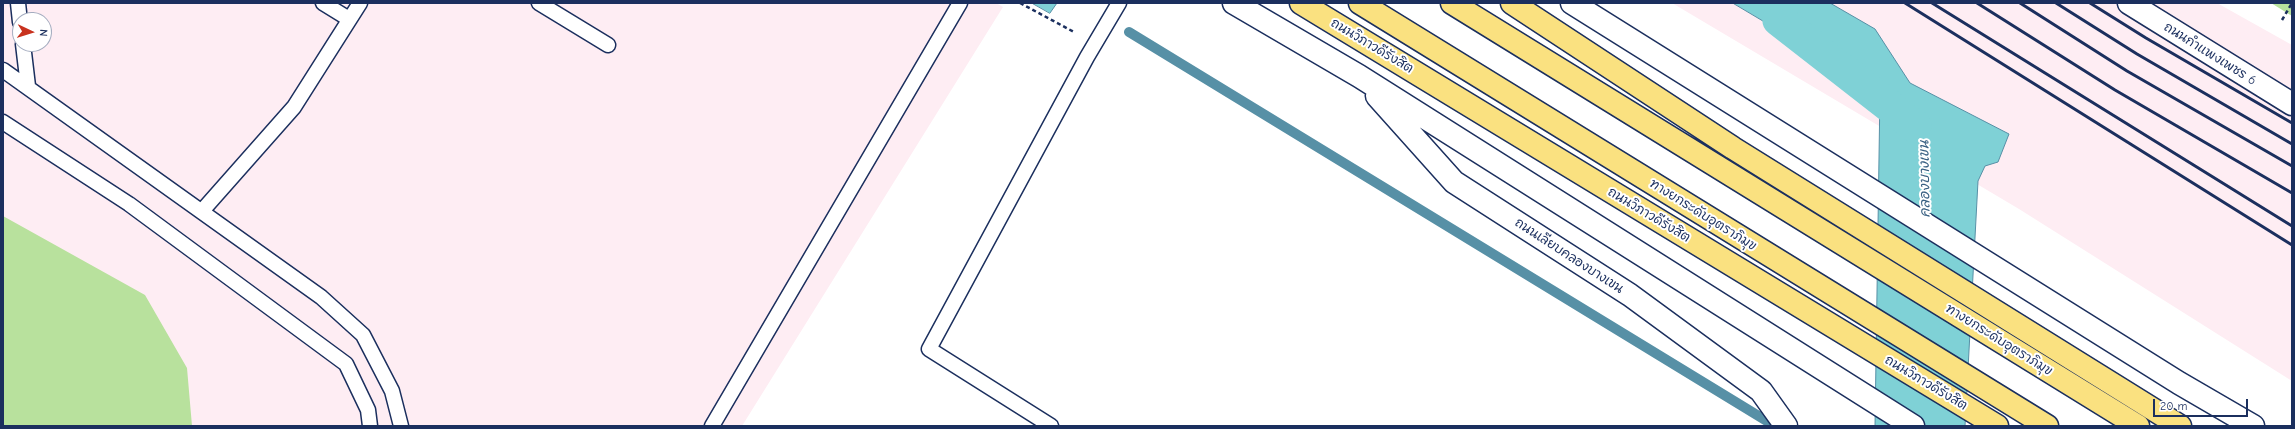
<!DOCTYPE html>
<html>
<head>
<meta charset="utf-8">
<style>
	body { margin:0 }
	#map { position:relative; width:2295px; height:429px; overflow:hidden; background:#fff; font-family:"Comic Neue",sans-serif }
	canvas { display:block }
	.frame { position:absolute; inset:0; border:4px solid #1b2f5e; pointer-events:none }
	.north { position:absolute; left:12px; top:12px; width:40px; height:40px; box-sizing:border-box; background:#fff; border:1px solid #a4acbf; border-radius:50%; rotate:94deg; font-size:11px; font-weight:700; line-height:16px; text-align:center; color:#1b2f5e }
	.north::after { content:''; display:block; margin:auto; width:14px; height:18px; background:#c8321e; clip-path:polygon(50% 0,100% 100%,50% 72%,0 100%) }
	.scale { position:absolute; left:2153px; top:399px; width:95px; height:18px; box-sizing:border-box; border:2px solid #1b2f5e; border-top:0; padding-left:5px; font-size:12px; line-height:14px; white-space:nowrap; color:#1b2f5e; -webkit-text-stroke:3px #fff; paint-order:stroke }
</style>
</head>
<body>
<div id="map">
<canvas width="2295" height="429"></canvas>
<div class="frame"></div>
<div class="north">N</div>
<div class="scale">20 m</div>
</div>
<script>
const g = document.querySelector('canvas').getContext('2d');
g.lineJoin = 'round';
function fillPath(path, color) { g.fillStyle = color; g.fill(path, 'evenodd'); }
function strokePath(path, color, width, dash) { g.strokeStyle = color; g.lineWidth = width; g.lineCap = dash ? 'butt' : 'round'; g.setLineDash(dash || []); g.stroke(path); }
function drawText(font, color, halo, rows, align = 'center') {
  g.font = font + ' "Comic Neue","Playpen Sans Thai",sans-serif'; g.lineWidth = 4; g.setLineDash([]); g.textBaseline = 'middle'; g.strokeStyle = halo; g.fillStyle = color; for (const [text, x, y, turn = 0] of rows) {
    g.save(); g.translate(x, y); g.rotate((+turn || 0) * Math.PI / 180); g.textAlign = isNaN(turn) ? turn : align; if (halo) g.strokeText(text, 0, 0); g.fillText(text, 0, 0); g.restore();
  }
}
fillPath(new Path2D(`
	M3 3H996L1003 7 742 426H3ZM20 20H44V44H20Z
	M1672 3H2217L2292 45V381L2019 209Z`), '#feedf3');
fillPath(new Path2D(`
	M2271 3H2292V16Z
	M3 216 145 295 187 368 192 426H3Z`), '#b8e19d');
const water = new Path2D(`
	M1032 3H1057L1050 13Z
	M1733 3H1830L1875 29 1910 83 2009 134 1998 162 1985 166 1978 181 1965 426H1875L1880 91Z`);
fillPath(water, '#7fd1d6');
strokePath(water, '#5790a6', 1);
strokePath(new Path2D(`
	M1129 32 1775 426`), '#5790a6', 10);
strokePath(new Path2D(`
	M1783 3 1779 20 1915 126`), '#7fd1d6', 33);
const lane = new Path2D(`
	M18 3 20 22
	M323 3 349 19
	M539 3 608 45
	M23 44 28 86
	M3 70 321 297 363 335 392 391 401 426
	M3 122 129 204 346 364 368 410 370 426
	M202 211 294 107 360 3
	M712 426 960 3
	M1051 426 929 349 1087 57 1119 3`);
const secondary = new Path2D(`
	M1234 3 1359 76 1913 426
	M1572 3 2179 383 2253 426
	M2129 3 2292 104
	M1377 96 1454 182 1630 295 1761 391 1786 426`);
const highway = new Path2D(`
	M1301 3 1997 426
	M1360 3 2047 426
	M1452 3 2138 426
	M1512 3 1733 148 2180 426`);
strokePath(lane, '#1b2f5e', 17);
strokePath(secondary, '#1b2f5e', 25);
strokePath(highway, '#1b2f5e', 25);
strokePath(new Path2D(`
	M1020 3 1074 32
	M2282 20 2292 3`), '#1b2f5e', 2.5, [4, 3]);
strokePath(lane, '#fff', 14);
strokePath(secondary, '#fff', 22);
strokePath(highway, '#fae180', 22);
strokePath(new Path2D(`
	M1905 3 2292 245
	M1932 3 2292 226
	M1977 3 2115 90 2292 193
	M2020 3 2127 71 2292 166
	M2056 3 2137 54 2292 144
	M2090 3 2146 38 2292 123`), '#1b2f5e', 3);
drawText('13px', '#1b2f5e', '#fff', [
	["ถนนวิภาวดีรังสิต",1372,46,31],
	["ถนนกำแพงเพชร 6",2210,54,32],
	["ถนนวิภาวดีรังสิต",1649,215,31],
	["ทางยกระดับอุตราภิมุข",1703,215,32],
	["ถนนเลียบคลองบางเขน",1569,256,33],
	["ทางยกระดับอุตราภิมุข",1999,340,32],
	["ถนนวิภาวดีรังสิต",1926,383,31]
]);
drawText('italic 14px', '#396082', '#fff', [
	["คลองบางเขน",1925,179,-91]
]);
</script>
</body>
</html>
